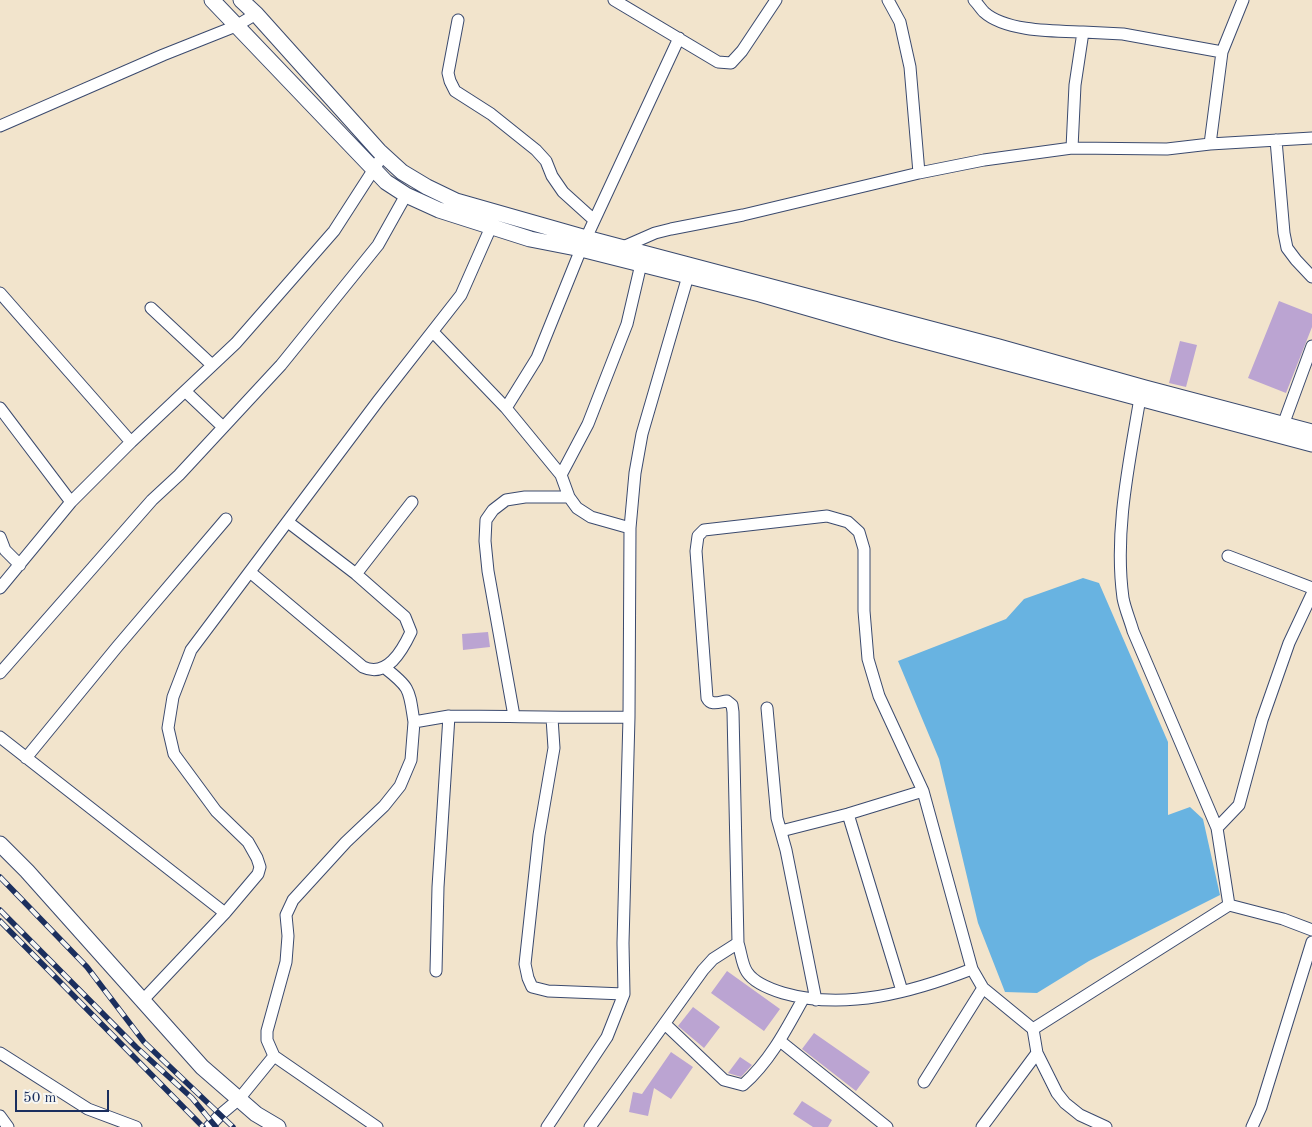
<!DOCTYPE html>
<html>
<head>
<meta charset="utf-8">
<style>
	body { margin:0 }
	#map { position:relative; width:1312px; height:1127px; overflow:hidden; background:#f2e4cc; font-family:"Old Standard TT",serif }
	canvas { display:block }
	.scale { position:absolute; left:15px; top:1090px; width:94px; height:22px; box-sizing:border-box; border:2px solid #1b2f5e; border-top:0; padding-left:6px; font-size:15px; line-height:18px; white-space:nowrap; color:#1b2f5e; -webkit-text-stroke:4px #f6f6f2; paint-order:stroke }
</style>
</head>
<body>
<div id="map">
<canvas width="1312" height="1127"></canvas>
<div class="scale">50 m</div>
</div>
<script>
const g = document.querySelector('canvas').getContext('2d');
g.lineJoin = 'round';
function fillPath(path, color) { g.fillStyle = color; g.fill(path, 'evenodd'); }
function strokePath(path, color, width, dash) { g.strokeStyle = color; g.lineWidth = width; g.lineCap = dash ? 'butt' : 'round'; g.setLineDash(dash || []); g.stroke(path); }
fillPath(new Path2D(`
	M1083 578 1099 583 1168 742V815L1190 807 1203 819 1220 895 1089 961 1037 993 1005 992 978 923 939 759 898 661 1006 619 1024 599Z`), '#68b3e1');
fillPath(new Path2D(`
	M1279 301 1312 314V327L1286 393 1248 378Z
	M1180 341 1197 345 1186 387 1169 383Z
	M488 632 490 647 463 650 462 634Z
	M727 971 780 1009 764 1031 711 993Z
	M693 1007 720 1027 704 1048 678 1026Z
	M814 1033 870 1072 856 1091 802 1049Z
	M671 1052 693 1067 671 1099 654 1088 648 1116 629 1112 633 1092 642 1094Z
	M740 1057 752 1065 741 1077 728 1073Z
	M802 1101 832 1120 828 1127H813L793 1114Z`), '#bba4d2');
const street = new Path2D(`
	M614 0 718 62 731 63 742 51 776 0
	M888 0 900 22 910 67 919 173
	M974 0C978 4 981 9 984 12 1006 32 1056 31 1083 32
	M458 20 448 73 450 81 455 91 491 114 536 150 546 161 552 176 563 192 594 220
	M0 126 163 55 236 26 256 14
	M1276 140 1284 233 1287 248 1296 260 1312 277
	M1210 144 1222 52 1243 0
	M1072 148 1075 85 1083 32 1123 34 1222 52
	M623 247 655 233 671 229 743 215 919 173 984 160 1072 148 1167 149 1210 144 1312 138
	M0 293 131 442
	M151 308 212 365
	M433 332 506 408 561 475 569 497 577 508 591 517 630 528
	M185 391 223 427
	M1140 398C1129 464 1114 532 1123 598 1125 609 1130 620 1133 631L1217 828
	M0 408 71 502
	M506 408 537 358 581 249 679 38
	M1283 425 1312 346
	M561 475 588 424 627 324 641 264
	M0 537 5 550 20 565
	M1228 556 1312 588
	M250 572 363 667C387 678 402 651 411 632L405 617 356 574 288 522
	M356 574 412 502
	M0 588 71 502 131 442 236 343 334 231 383 155
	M385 668C411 688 409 690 414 722
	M0 673 152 500 179 475 281 365 378 245 406 195
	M767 708 777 818 786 850 816 1000
	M514 716 488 571 485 541 486 520 493 510 506 500 525 497H569
	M552 718 554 748 539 835 525 964 528 978 532 987 548 991 624 994
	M0 737 225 913
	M26 758 117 647 226 519
	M848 814 902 991
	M781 831 848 814 923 791
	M1229 905 1217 828 1239 805 1262 720 1289 643 1312 594
	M738 943C741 952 742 965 747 972 754 983 770 989 783 993 845 1011 913 992 972 969
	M436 971 438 887 449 716C509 716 569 718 629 717
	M142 1001 225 913 258 874 260 867 257 858 248 842 216 811 174 754 168 728 173 697 191 650 378 401 461 295 491 227
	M665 1024 724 1080 743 1085C770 1061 786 1030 803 999
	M1033 1029 1229 905 1283 919 1312 930
	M780 1041 887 1127
	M0 1053 88 1109 136 1127
	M924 1082 983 988
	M0 1116 8 1127
	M209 1127 220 1115 239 1099 274 1056
	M377 1127 274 1056 267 1040V1031L286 962 288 936 286 915 293 900 346 842 384 806 400 786 411 760 414 722 449 716
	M547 1127 607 1037 624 994 623 943 629 717 630 528 635 473 642 434 688 276
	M590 1127 703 970 713 959 738 943 733 712 732 705 727 701C719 702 711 706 707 698L696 551 698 536 704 530 827 516 848 522 859 532 864 549V611L868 659 879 696 923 791 972 969 983 988 1033 1029 1037 1053 1057 1093 1065 1103 1080 1115 1106 1127
	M982 1127 1037 1053
	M1252 1127 1261 1107 1312 942`);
const secondary = new Path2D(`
	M212 0 386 182 406 195 439 210 530 239 581 249 760 294 895 333 1312 444
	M241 0 256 14 379 151 402 172 427 187 456 201 586 238 999 347 1145 388 1312 432
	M0 844 27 871 202 1067 256 1114 278 1127`);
strokePath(street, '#3b4a6e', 13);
strokePath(secondary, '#3b4a6e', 17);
strokePath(street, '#fff', 11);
strokePath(secondary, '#fff', 15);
const rail = new Path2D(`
	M0 877 87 967 144 1042 233 1127
	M0 910 136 1047 192 1098 216 1127
	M0 921 203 1127`);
strokePath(rail, '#1b2f5e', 5.5);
strokePath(rail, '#f6f6f2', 4, [11]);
</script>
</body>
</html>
